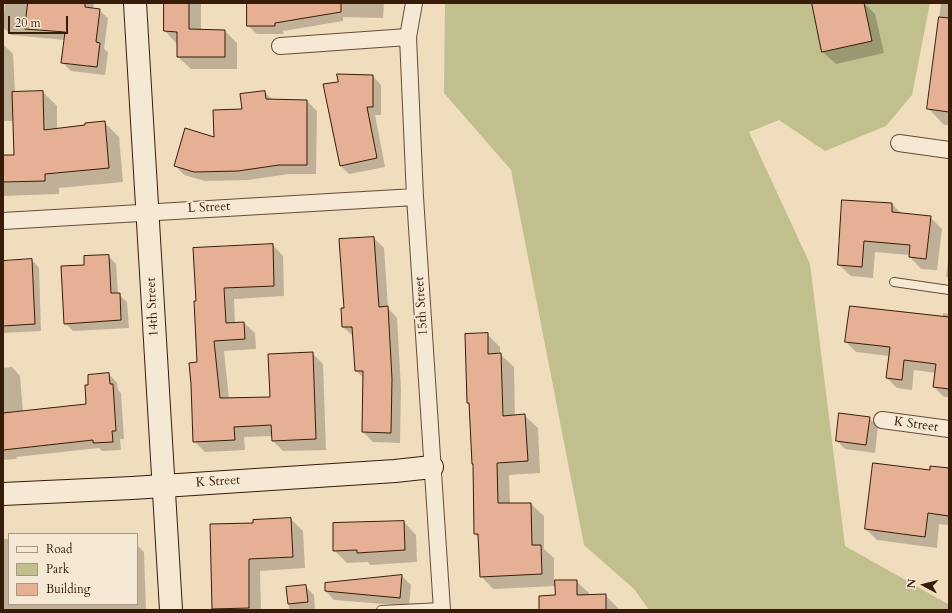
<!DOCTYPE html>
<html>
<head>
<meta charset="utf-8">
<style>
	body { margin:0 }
	#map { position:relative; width:952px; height:613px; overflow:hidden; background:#f0ddbe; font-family:Cardo,serif }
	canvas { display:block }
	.frame { position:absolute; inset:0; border:4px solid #371c09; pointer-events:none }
	.legend { position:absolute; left:8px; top:533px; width:130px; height:72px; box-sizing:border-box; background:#f5e9d5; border:1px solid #a99783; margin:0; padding:5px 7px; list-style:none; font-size:12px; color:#371c09 }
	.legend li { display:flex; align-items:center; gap:8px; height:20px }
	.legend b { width:20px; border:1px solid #a99783 }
	.north { position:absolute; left:904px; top:565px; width:40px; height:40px; -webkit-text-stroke:3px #f5e9d5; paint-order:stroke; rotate:277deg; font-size:11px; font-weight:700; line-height:16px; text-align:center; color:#371c09 }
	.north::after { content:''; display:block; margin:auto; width:14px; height:18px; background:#371c09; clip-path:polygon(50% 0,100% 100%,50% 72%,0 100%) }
	.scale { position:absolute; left:8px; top:16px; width:60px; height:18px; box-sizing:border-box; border:2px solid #371c09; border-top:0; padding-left:5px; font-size:12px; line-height:14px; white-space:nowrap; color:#371c09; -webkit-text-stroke:3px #f5e9d5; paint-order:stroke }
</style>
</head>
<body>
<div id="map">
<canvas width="952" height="613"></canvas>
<div class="frame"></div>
<ul class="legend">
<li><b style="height:5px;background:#f5e9d5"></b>Road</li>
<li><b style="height:11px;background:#c0bf8d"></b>Park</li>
<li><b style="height:11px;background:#e6b094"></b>Building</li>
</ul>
<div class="north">N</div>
<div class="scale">20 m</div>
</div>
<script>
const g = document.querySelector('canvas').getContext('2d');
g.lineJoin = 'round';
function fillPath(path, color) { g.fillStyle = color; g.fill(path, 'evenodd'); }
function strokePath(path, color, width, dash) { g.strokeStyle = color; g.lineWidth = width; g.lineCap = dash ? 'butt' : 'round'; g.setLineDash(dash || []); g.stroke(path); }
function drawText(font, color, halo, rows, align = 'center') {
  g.font = font + ' Cardo,serif'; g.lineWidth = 3.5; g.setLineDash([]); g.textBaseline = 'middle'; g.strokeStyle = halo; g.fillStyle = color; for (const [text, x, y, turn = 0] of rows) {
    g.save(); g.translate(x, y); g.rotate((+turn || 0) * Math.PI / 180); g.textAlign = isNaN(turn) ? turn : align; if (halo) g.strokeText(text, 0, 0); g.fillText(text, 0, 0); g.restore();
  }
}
fillPath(new Path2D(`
	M445 3H930L912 95 886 126 825 151 779 120 749 132 810 264 845 546 948 604 949 610H649L634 589 584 545 511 170 444 93Z`), '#c0bf8d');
fillPath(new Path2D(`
	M5 3H94L93 9 99 10 108 18 104 49 108 52 105 75 71 71 62 62 65 40 11 35 3 27Z
	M165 3H201V30L225 31 237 43V69H191L178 57 177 44 165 31Z
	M248 3H384L383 18 343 17V21L283 31 284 34H257L248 26Z
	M813 3H864L875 14 884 53 836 64 823 52Z
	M941 3H949V125H944L928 108Z
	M3 44 13 54 15 92H43L57 106V129L104 122 119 137 123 182 59 188V194L3 196V156H15L14 121H3Z
	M373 76 381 85V115H375L385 167 349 174 340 165Z
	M265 92 273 101H307L317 111 316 174H289L248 180 205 181 184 175 175 165 215 138Z
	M892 204 902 214 930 217 942 229 937 270 921 269 910 257V255L875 252 873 278 851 276 839 265Z
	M374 238 384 248 388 308 397 318 401 389 400 443 373 442 363 432 364 378 356 371 354 337 343 327 345 309 340 240Z
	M273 245 283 256 284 296 234 299 235 323H244L255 333 256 349 224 351 229 399 271 398 312 353 323 364 326 450 283 451 272 440V436L244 437 245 450 205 452 194 441 198 363 195 302Z
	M949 254V279L946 276Z
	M108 256 116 264 118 294 127 302 129 328 73 331 65 323 85 266Z
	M32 260 39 268 41 331 3 333V262Z
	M943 313 949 314V397H944L934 387 936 373 914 370 912 390 897 388 887 378 889 356 856 352 846 342 943 317Z
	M487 334 500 347V354L514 367 515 416H525L538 428 540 473 509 475 510 504H531L544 516V549L554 558V581H576L589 593V596L605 595 618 608V610H556V586L493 589 481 576 479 538 475 534 474 465 470 405 468 403Z
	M12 367 20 376 23 412 87 404 109 374 117 383 118 390 121 393 124 439H120L121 450 102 451 99 448 16 457 17 459 3 460V368Z
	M869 418 878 426 875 453 845 449 837 441Z
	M949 469V525L939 524 937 548 877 540 866 529 931 471Z
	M291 519 303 531 305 568 260 571 261 610H213L211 525 254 524Z
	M404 522 416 535 417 562 370 565 368 562 347 563 334 550Z
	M3 539H9V604H137V545L144 552 146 610H3Z
	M402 576 411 585 409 606 334 600 326 591V584Z
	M305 586 314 595 315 610H289L288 588Z`), '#0003');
const building = new Path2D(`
	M28 3H85V7L100 9 96 42 100 43 97 67 61 63 65 32 25 29Z
	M164 3H189V29L225 30V57H177V32L164 31Z
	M247 3H341V12L275 23V26H247Z
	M812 3H864L872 41 822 52Z
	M939 17 949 18V112L927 109Z
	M337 74 373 75V107H367L377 158 340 166 323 84 338 82Z
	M43 91 44 130 85 125V123L105 121 109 168 45 174V181L3 182V155H14L12 92Z
	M265 91 266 99 307 100V165H279L238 171 194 172 174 166 185 128 214 137 213 110 242 109 240 94Z
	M842 200 892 203V212L931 216 926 259 909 257 910 245 864 241 862 267 838 265Z
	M374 237 379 307 388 306 392 379 391 433 362 432 363 371H355L352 327H342L341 308H344L339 239Z
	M273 244 274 286 224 288 226 323 244 322 245 339 214 341 220 398 270 397 268 354 313 352 316 439 272 441 271 425 234 427 235 440 193 442 191 384 189 363 197 362 194 301H196L193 248Z
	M109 255 111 293H120L121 320 64 324 61 266 84 265V256Z
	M32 259 35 324 3 326V261Z
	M850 306 949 317V389L933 387 936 364 904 360 902 380 886 378 890 347 845 342Z
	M488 333V354L501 353 503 416 525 414 528 461 497 463 498 503H531L532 545H541L542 574 480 577 478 534H474L473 464H472L469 403H467L465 334Z
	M109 373 110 384H113L116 431H112L113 442 93 443V440L3 450V413L86 404 85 385H88V375Z
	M839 413 870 417 866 445 836 441Z
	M873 463 930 470V466L949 468V516L928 513 925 537 865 529Z
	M291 518 293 557 249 559V608L212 609 210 524 253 523V520Z
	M404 521 405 550 357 553V550L333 551V523Z
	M402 575 400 598 325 591V583Z
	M555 580H577V595L606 594V610H539V596L555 595Z
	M306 585 308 602 288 604 286 587Z`);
fillPath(building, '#e6b094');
strokePath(building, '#371c09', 1);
const lane = new Path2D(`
	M894 282 949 290
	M381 610 442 607`);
const street = new Path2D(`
	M414 3 408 37 415 197 442 610
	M280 46 408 37
	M899 143 949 150
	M3 221 415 197
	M882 420 949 429`);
const secondary = new Path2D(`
	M135 3 171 610
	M3 494 132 488 395 471 432 467`);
strokePath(lane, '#654c36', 10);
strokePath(street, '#654c36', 18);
strokePath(secondary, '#371c09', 24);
strokePath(lane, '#f5e9d5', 8);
strokePath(street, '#f5e9d5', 16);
strokePath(secondary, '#f5e9d5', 22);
drawText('13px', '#371c09', '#f5e9d5', [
	["L Street",209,208,-3],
	["15th Street",422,306,-94],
	["14th Street",153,307,-93],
	["K Street",916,425,8],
	["K Street",218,482,-4]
]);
</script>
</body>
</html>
